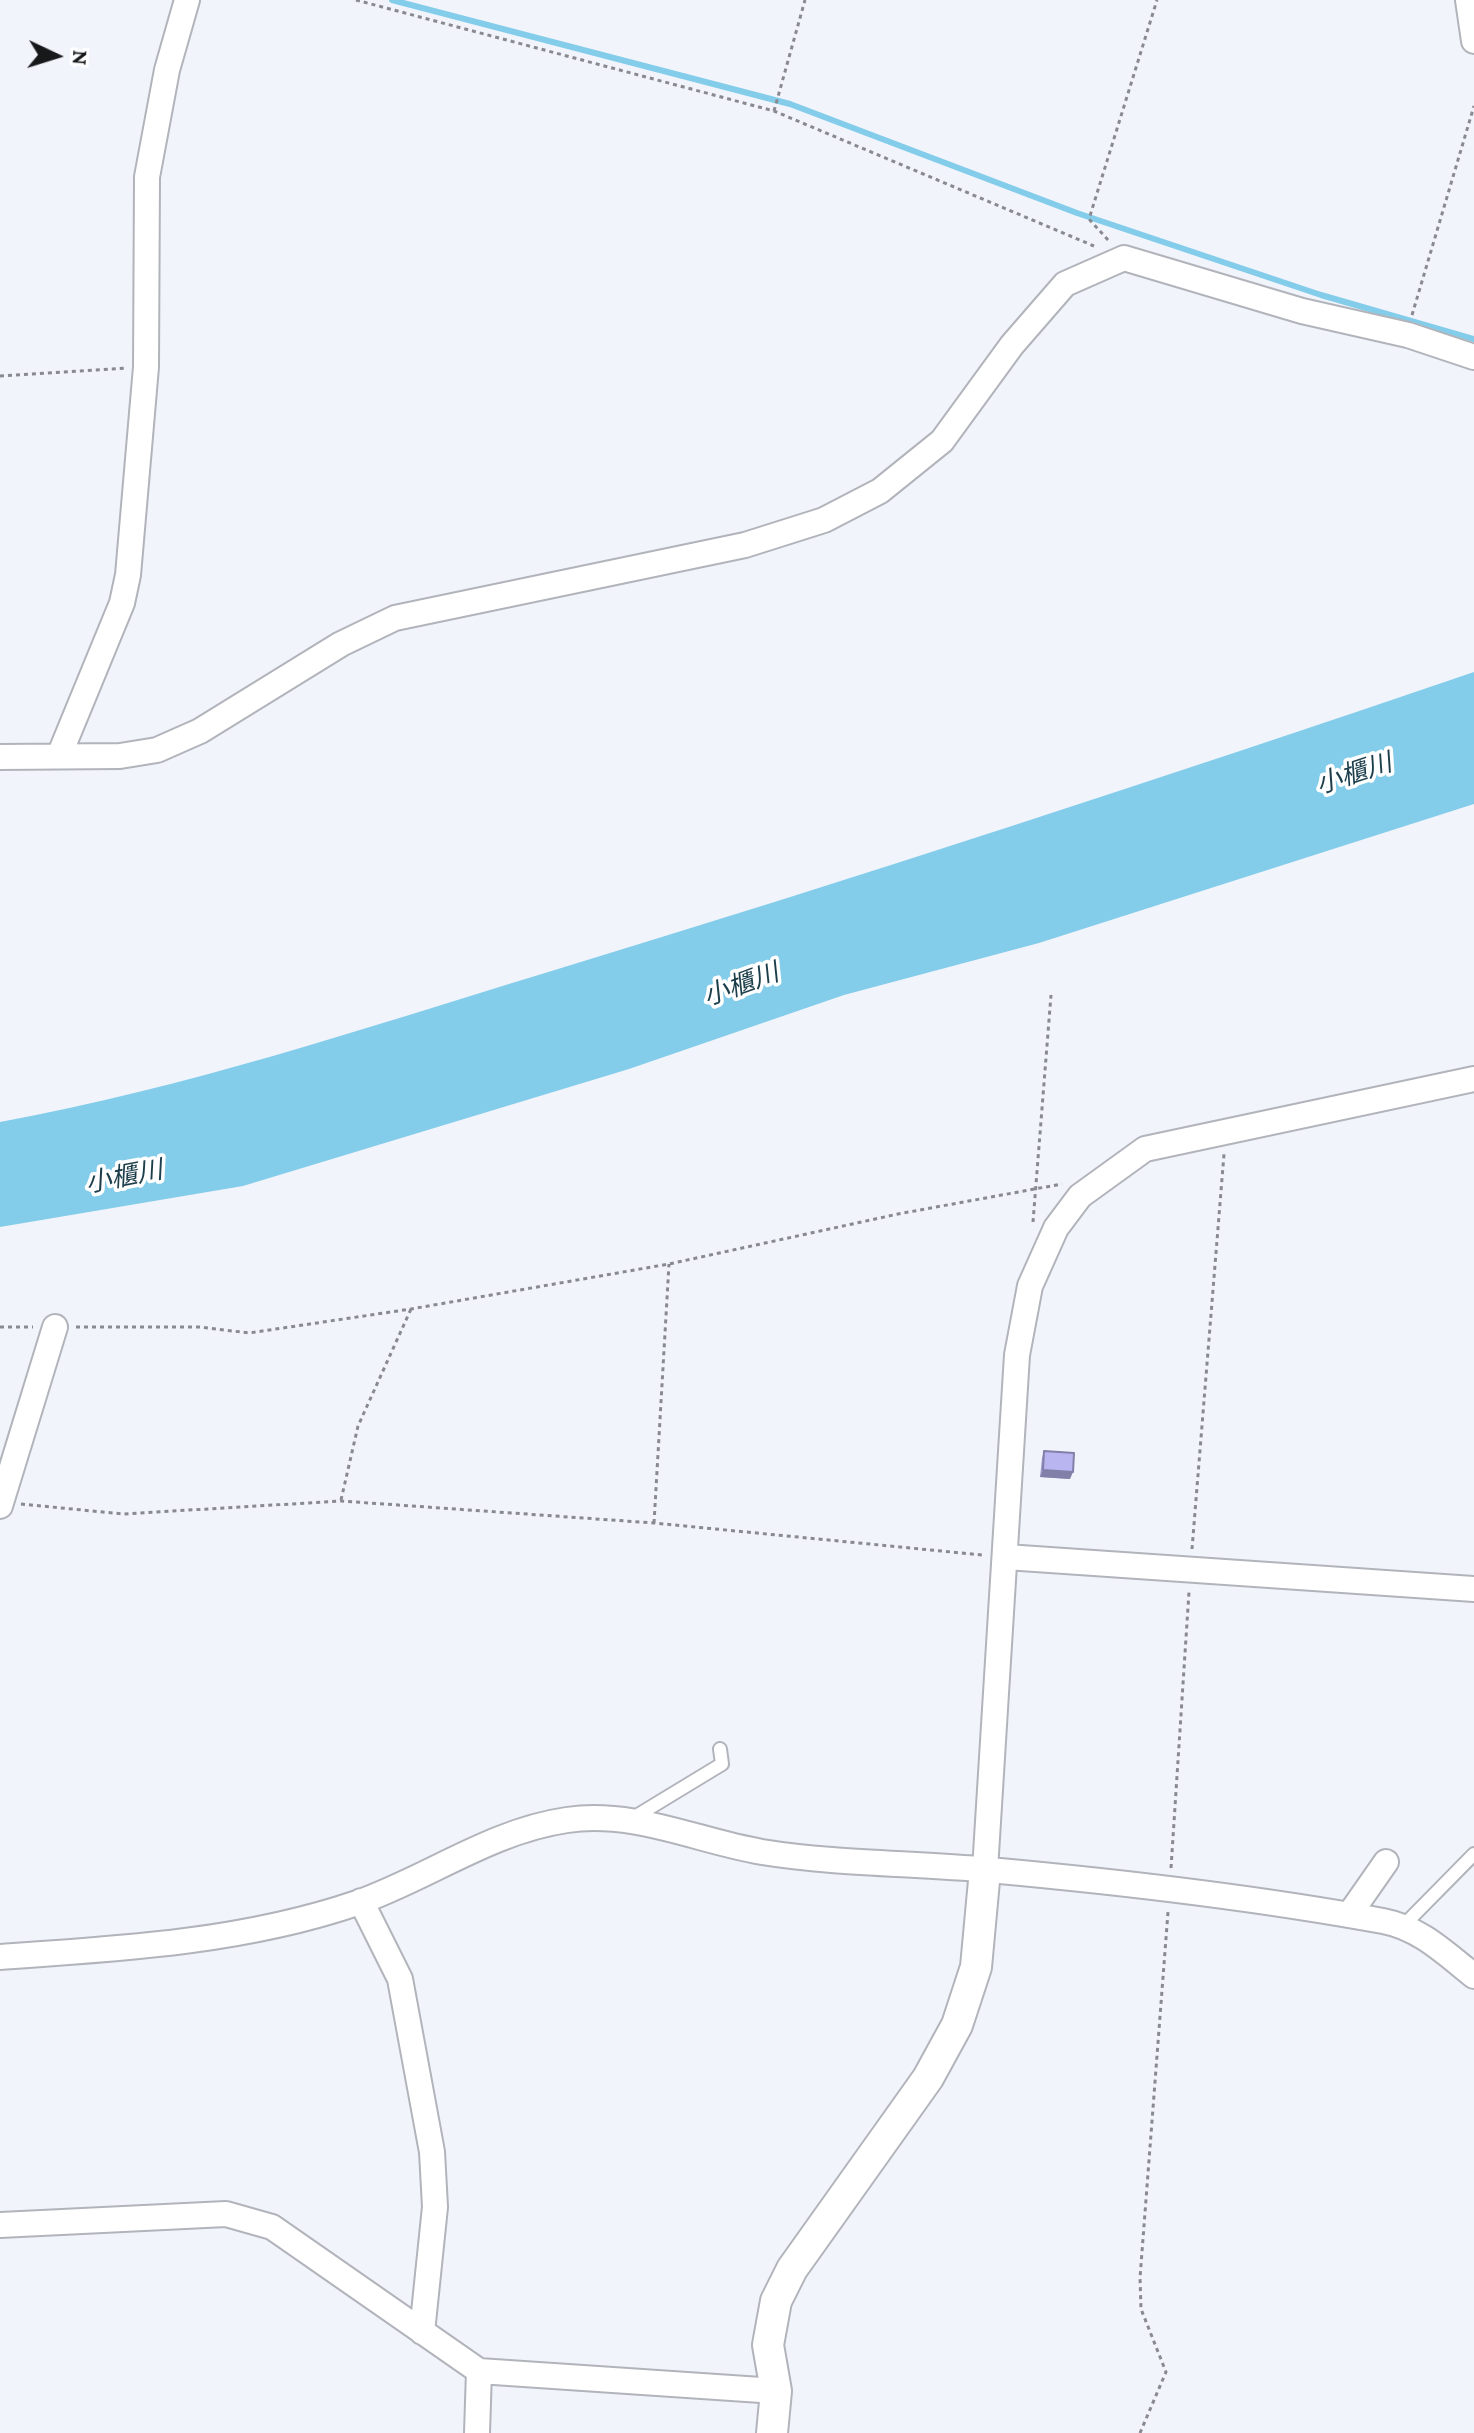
<!DOCTYPE html>
<html>
<head>
<meta charset="utf-8">
<style>
	body { margin:0 }
	#map { position:relative; width:1474px; height:2433px; overflow:hidden; background:#f2f4fc; font-family:"Crimson Pro",serif }
	canvas { display:block }
	.north { position:absolute; left:16px; top:16px; width:80px; height:80px; -webkit-text-stroke:6px #fff; paint-order:stroke; rotate:94deg; font-size:22px; font-weight:700; line-height:32px; text-align:center; color:#17181a }
	.north::after { content:''; display:block; margin:auto; width:28px; height:36px; background:#17181a; clip-path:polygon(50% 0,100% 100%,50% 72%,0 100%) }
</style>
</head>
<body>
<div id="map">
<canvas width="1474" height="2433"></canvas>
<div class="north">N</div>
</div>
<script>
const g = document.querySelector('canvas').getContext('2d');
g.lineJoin = 'round';
function fillPath(path, color) { g.fillStyle = color; g.fill(path, 'evenodd'); }
function strokePath(path, color, width, dash) { g.strokeStyle = color; g.lineWidth = width; g.lineCap = dash ? 'butt' : 'round'; g.setLineDash(dash || []); g.stroke(path); }
function drawText(font, color, halo, rows, align = 'center') {
  g.font = font + ' "Crimson Pro","Noto Sans JP",serif'; g.lineWidth = 7; g.setLineDash([]); g.textBaseline = 'middle'; g.strokeStyle = halo; g.fillStyle = color; for (const [text, x, y, turn = 0] of rows) {
    g.save(); g.translate(x, y); g.rotate((+turn || 0) * Math.PI / 180); g.textAlign = isNaN(turn) ? turn : align; if (halo) g.strokeText(text, 0, 0); g.fillText(text, 0, 0); g.restore();
  }
}
fillPath(new Path2D(`
	M1474 672V804L1039 943 844 995 629 1069 243 1186 0 1227V1122C186 1088 365 1028 545 973 857 878 1166 777 1474 672Z`), '#84cdea');
strokePath(new Path2D(`
	M392 0 790 104 1077 213 1321 295 1474 339`), '#84cdea', 6);
const service = new Path2D(`
	M633 1818 722 1764 720 1749
	M1404 1925 1474 1854`);
const minor = new Path2D(`
	M1468 0 1474 41
	M59 756 122 603 128 575 146 367 147 177 167 70 187 0
	M0 757 120 756 157 750 200 731 341 644 395 618 745 545 824 520 880 491 942 441 1012 345 1065 284 1124 258 1302 311 1408 335 1474 357
	M0 1506 55 1327
	M1006 1557 1474 1589
	M985 1870 1017 1355 1030 1286 1056 1228 1080 1196 1145 1149 1474 1079
	M361 1901 400 1979 432 2152 435 2207 422 2332
	M1349 1915 1386 1862
	M0 1957C119 1949 243 1942 357 1903 428 1878 491 1831 567 1820 635 1810 697 1841 762 1852 836 1864 914 1863 989 1870 1121 1882 1252 1897 1383 1921 1420 1928 1445 1953 1474 1976
	M0 2225 226 2214 272 2227 479 2371 776 2391
	M477 2433 479 2371`);
const tertiary = new Path2D(`
	M772 2433 776 2391 768 2345 776 2301 792 2269 928 2078 957 2025 976 1967 985 1870`);
strokePath(service, '#b2b4bb', 16);
strokePath(minor, '#b2b4bb', 28);
strokePath(tertiary, '#b2b4bb', 34);
strokePath(new Path2D(`
	M356 0 774 111 1094 246
	M774 111 805 0
	M1108 240 1089 219 1157 0
	M1412 315 1474 106
	M0 376 126 368
	M1033 1222 1051 995
	M0 1327H33
	M76 1327H200L249 1333 411 1309 669 1264 898 1214 1062 1184
	M341 1500 358 1426 411 1309
	M21 1504 123 1514 341 1501 654 1523 982 1555
	M654 1523 669 1264
	M1192 1549 1224 1154
	M1171 1868 1189 1592
	M1140 2433 1166 2372 1141 2309 1140 2278 1168 1912`), '#888a8f', 3, [4, 4]);
strokePath(service, '#fff', 12);
strokePath(minor, '#fff', 24);
strokePath(tertiary, '#fff', 30);
fillPath(new Path2D(`
	M1044 1451 1070 1479 1040 1477 1042 1458Z`), '#9f9cce');
fillPath(new Path2D(`
	M1043 1470 1073 1472 1070 1479 1040 1477Z`), '#827fa8');
const building = new Path2D(`
	M1044 1451 1074 1453 1073 1472 1043 1470Z`);
fillPath(building, '#b9b5f0');
strokePath(building, '#827fa8', 2);
drawText('italic 26px', '#1c3e4b', '#fff', [
	["小櫃川",1354,774,-18],
	["小櫃川",741,985,-20],
	["小櫃川",124,1177,-11]
]);
</script>
</body>
</html>
